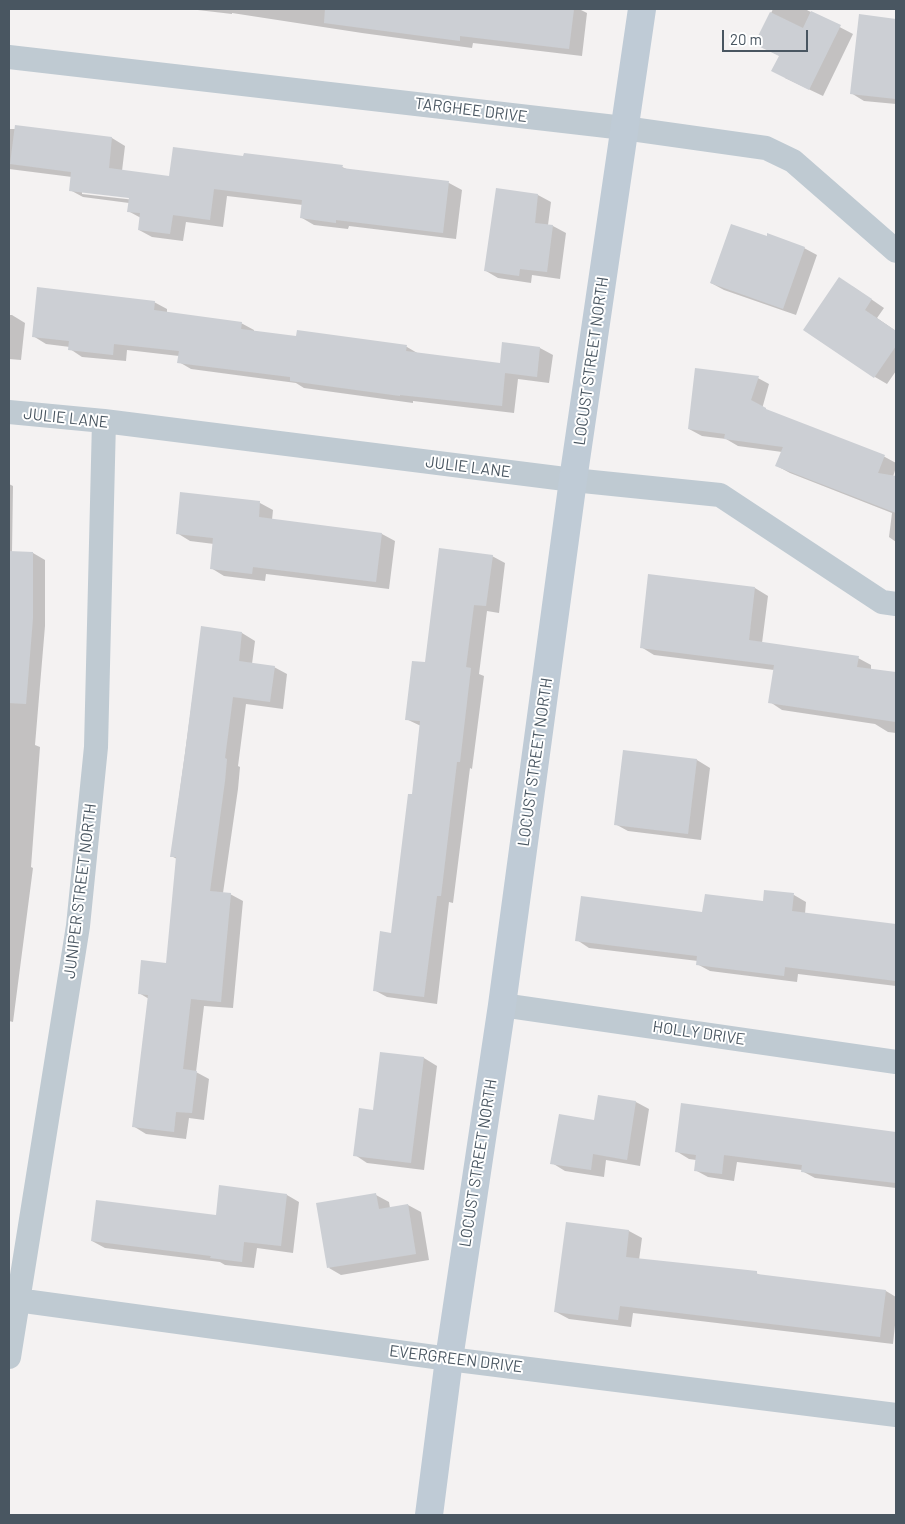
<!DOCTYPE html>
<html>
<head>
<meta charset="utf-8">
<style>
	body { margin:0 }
	#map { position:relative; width:905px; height:1524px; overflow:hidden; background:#f4f2f2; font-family:Barlow,sans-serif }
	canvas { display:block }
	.frame { position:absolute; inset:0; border:10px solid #495661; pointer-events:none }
	.scale { position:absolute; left:722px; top:30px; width:86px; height:22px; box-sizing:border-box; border:2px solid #495661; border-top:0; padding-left:6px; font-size:15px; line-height:18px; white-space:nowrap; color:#495661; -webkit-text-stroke:4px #fff; paint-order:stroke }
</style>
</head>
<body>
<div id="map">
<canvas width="905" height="1524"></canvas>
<div class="frame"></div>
<div class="scale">20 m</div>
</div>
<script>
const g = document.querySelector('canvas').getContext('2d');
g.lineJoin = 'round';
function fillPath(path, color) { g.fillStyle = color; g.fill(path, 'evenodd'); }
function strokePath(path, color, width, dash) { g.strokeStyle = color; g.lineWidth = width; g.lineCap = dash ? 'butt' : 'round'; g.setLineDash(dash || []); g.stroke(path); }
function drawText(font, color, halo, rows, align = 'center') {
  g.font = font + ' Barlow,sans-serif'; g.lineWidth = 4; g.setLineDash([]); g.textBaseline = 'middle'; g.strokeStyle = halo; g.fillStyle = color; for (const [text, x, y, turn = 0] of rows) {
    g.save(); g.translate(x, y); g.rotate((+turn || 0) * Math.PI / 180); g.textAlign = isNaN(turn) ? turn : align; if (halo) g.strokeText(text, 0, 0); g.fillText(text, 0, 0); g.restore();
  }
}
fillPath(new Path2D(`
	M189 9H579L587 13 582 56 473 43 472 48 362 33 232 13V14Z
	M773 9H805L853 34 823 96 785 78 780 56 756 44Z
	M861 15 896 20V104L864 101 851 93Z
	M16 127 112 138 125 146 122 171 170 177 244 158 342 167 349 170 449 183 462 190 456 239 349 226 348 229 314 225 302 218 303 205 227 196 223 227 186 222 183 241 152 237 139 230 141 218 128 211 129 203 83 197 70 190 72 177 9 169V129H16ZM82 191 135 198V200L82 194Z
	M497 189 538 195 551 202 548 225 553 226 566 233 560 279 532 275 531 283 498 278 486 271Z
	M804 248 817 255 796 315 724 290 711 283Z
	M852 286 884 308 877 318 896 331V371L887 384 875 377Z
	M154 302 167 309V313L241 323 254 330V332L297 337 298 331 407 347 419 354 501 364 540 348 553 355 549 383 518 379 514 413 413 401V403L304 388 296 383 191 369 179 362V356L127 350 126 361 82 357 70 349V347L46 344 33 336Z
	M9 315H12L25 323 21 360 9 359Z
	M756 377 769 384 762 409 885 457 896 463V467L893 477H896V542L889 537 892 513 790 473 777 466 782 452 738 446 726 439 702 436 689 429Z
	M9 484 13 486 12 553H33L45 560V626L35 745 40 747 31 867 33 868 13 1022 9 1021V1026Z
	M181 494 260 503 273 510 272 520 382 534 395 541 389 589 266 574 265 581 224 576 211 568 214 544 190 541 177 533Z
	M492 556 505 563 499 613 487 611 479 674 484 676 472 769 470 768 453 903 449 902 437 1004 387 997 374 990 392 934 413 796 421 726 406 719 426 663Z
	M755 588 768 596 762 643 858 658 871 665V670L896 673V733L888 732 875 724 782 710 770 702 774 670 654 655 641 647Z
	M202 628 242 633 255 641 252 664 274 667 287 674 283 709 246 704 238 766 240 767 238 789 223 893 230 894 243 901 233 1008 204 1006 196 1072 209 1079 204 1120 189 1118 186 1139 146 1134 133 1126 149 999 139 993 167 964 177 859 171 856Z
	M624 752 697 760 710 768 701 840 628 831 615 824Z
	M794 895 806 902 805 914 896 925V986L798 974 797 982 710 971 697 964 698 961 589 948 577 940 764 902Z
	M381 1053 424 1058 437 1066 424 1170 367 1163 355 1155 374 1112Z
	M599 1096 636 1102 649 1109 640 1166 606 1160 604 1177 565 1171 552 1163 595 1121Z
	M682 1105 896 1133V1188L815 1178 802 1171V1170L737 1162 734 1181 708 1177 695 1170 696 1160 689 1159 676 1151Z
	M287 1195 299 1202 293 1253 257 1248 254 1268 225 1265 220 1262 105 1248 92 1241 217 1216Z
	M376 1195 389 1202 390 1208 408 1205 421 1212 429 1260 341 1275 329 1268Z
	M567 1223 629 1231 642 1238 639 1260 756 1273 762 1276 886 1291 896 1297V1316L893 1344 633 1313 631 1327 569 1319 556 1312Z`), '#0003');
fillPath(new Path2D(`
	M325 9H574L569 49 460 36V41L324 23Z
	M811 11 841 25 809 90 771 71 779 56 754 44 770 12 803 28Z
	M859 14 896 19V99L850 94Z
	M15 125 112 137 109 168 169 176 173 147 243 156 244 153 343 165 342 168 449 181 443 233 336 220V223L300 218 302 200 214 189 210 220 173 215 170 234 138 230 140 213 127 212 129 198 69 191 71 172 10 164Z
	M496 188 538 194 535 223 553 225 547 272 520 269 519 276 484 271Z
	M731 224 767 236V233L805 247 783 309 710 283Z
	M839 277 872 299 865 310 896 331V346L874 378 803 330Z
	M37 287 155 301 154 310 242 322 241 329 296 336 297 330 407 345 406 351 500 363 502 342 540 347 537 377 505 373 502 406 400 395V396L290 381V377L177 363 179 351 114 344 113 355 68 350 69 341 32 337Z
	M695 368 759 376 751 400 766 408V409L885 455 878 473 896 476V513L775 466 783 447 724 439 725 434 688 429Z
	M180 492 260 501 259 517 382 533 376 582 253 567 252 574 210 569 213 538 176 534Z
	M439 548 493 555 486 606 474 605 466 667 471 668 460 762H457L441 896H437L424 997 373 991 380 931 391 933 408 794H412L420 721 405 720 412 661 425 662Z
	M9 551 33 552V618L26 704 9 703Z
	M648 574 755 587 749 640 859 656 857 667 896 672V722L768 703 774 665 640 648Z
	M201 626 242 632 239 661 275 666 270 702 233 697 225 758 227 759 225 781 210 891 231 893 221 1002 191 999 183 1069 197 1071 192 1113 176 1112 174 1132 132 1127 148 995 138 994 141 960 166 963 176 857H170L185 753Z
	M623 750 697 759 688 834 614 825Z
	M764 890 794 893 792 911 896 924V981L785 967 784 976 696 965 697 956 575 941 581 896 702 912 705 894 763 901Z
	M380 1052 424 1057 411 1163 353 1156 359 1108 373 1110Z
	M598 1095 636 1101 627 1160 593 1154 591 1170 550 1164 559 1114 594 1120Z
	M681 1103 896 1132V1183L801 1172 802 1165 724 1155 722 1174 694 1171 696 1155 675 1152Z
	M219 1185 287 1194 281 1246 244 1242 242 1262 210 1258 211 1256 91 1241 96 1200 216 1215Z
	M376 1193 379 1209 408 1204 416 1254 327 1268 316 1203Z
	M566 1222 629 1230 626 1257 757 1271V1274L886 1290 880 1337 620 1306 618 1320 554 1312Z`), '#cccfd4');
strokePath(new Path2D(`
	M9 57 624 128 766 148 793 161 896 251
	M9 412 104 421 573 480 720 495 882 602 896 604
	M502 1005 896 1062
	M17 1300 449 1359 896 1415
	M9 1357 78 926 96 747 104 421`), '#bfcad2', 24);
strokePath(new Path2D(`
	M429 1515 449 1359 502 1005 573 480 642 9`), '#bfcbd6', 28);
drawText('16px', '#495661', '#fff', [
	["TARGHEE DRIVE",471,110,7],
	["LOCUST STREET NORTH",591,361,-82],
	["JULIE LANE",66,418,6],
	["JULIE LANE",468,467,7],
	["LOCUST STREET NORTH",535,762,-82],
	["JUNIPER STREET NORTH",80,891,-83],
	["HOLLY DRIVE",699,1033,8],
	["LOCUST STREET NORTH",478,1163,-81],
	["EVERGREEN DRIVE",456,1359,7]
]);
</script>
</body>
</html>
